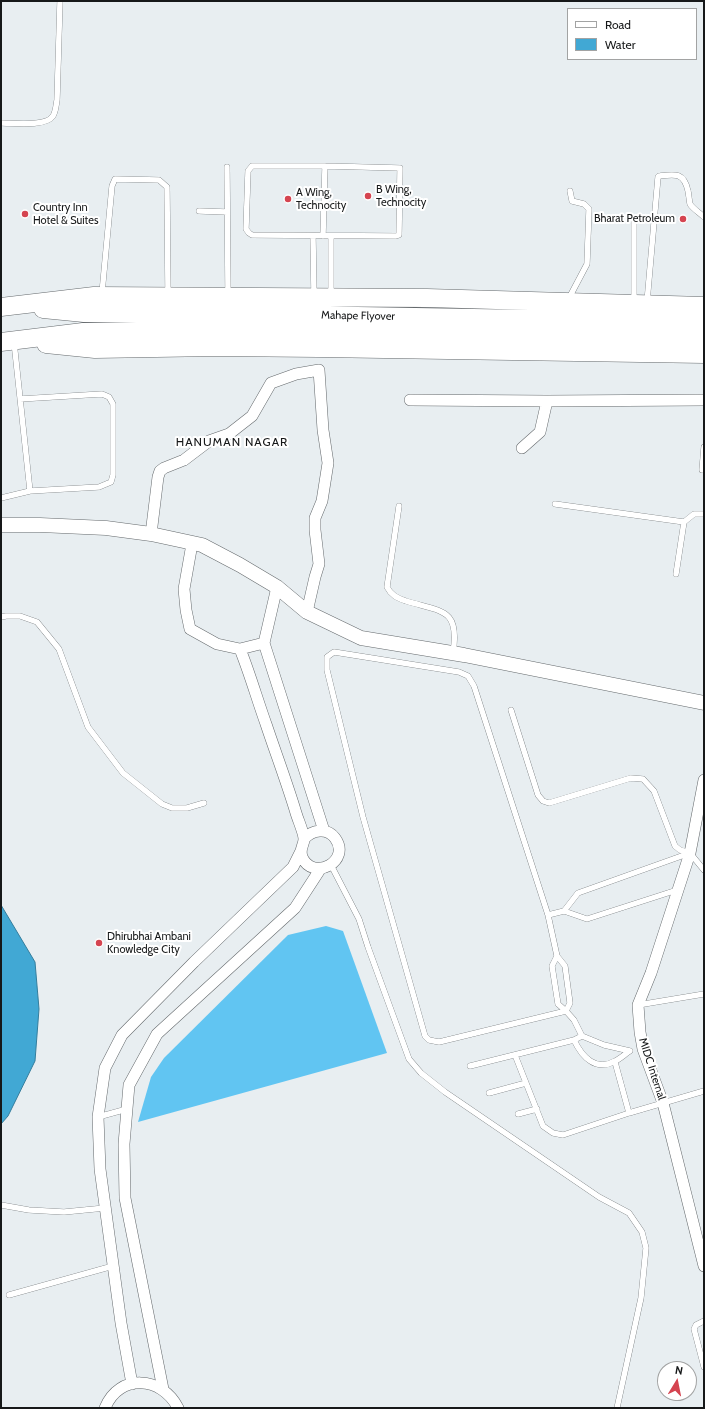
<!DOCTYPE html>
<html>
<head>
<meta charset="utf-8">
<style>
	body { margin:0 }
	#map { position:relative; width:705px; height:1409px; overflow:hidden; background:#e8eef1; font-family:Cabin,sans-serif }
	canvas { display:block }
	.frame { position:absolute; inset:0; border:2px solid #161819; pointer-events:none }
	.legend { position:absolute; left:567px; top:8px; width:130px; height:52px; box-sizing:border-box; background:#fff; border:1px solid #a2a3a3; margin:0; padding:5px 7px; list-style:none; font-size:12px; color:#161819 }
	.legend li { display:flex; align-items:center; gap:8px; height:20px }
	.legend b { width:20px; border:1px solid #a2a3a3 }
	.north { position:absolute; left:657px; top:1361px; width:40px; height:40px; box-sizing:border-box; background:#fff; border:1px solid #a2a3a3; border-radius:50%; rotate:10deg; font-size:11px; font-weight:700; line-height:16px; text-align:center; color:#161819 }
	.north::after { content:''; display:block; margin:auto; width:14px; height:18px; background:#d54450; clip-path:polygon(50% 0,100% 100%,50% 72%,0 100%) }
</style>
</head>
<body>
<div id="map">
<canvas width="705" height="1409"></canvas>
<div class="frame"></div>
<ul class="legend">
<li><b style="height:5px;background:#fff"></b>Road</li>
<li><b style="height:11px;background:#41a8d4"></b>Water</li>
</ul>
<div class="north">N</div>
</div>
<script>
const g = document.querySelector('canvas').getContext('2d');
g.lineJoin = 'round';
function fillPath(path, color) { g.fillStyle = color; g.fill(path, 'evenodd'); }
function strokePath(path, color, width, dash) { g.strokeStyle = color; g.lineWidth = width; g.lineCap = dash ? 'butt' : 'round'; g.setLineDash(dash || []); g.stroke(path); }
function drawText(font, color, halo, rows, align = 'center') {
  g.font = font + ' Cabin,sans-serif'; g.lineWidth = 4; g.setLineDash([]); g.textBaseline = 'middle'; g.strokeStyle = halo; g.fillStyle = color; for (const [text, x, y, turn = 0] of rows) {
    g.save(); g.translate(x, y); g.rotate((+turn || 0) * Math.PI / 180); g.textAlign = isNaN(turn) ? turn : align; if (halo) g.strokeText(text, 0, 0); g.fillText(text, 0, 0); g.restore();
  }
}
fillPath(new Path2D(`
	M326 926 343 931 387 1053 138 1122 151 1077 164 1058 288 935Z`), '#61c5f2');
const water = new Path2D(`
	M1 905 35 962 39 1009 35 1061 8 1116 1 1124Z`);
fillPath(water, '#41a8d4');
strokePath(water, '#347d9c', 1);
const service = new Path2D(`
	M1 123C13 123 46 127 53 116 56 111 56 105 57 100L60 1
	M252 166H325L400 168 399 235 396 236 252 235 249 233 246 229 248 171Z
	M227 167 228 295
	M199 211 227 212
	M634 220V301
	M313 236 314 295
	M323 236 325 166
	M102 293 112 186 115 179 159 180 167 187 168 295
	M331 294V236
	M568 300 587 264 589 209 584 204 572 201 570 191
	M647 302 658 177 659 176C675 174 684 172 688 191 689 195 689 200 690 204 693 209 700 213 704 217
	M14 342 30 491
	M704 447 702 470H704
	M1 498 30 491 99 487 111 482 113 475V404L109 397 102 394 20 399
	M555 504 684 522 694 514H704
	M399 506 387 587C391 595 397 598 406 601 442 612 460 608 453 653
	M676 574 684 522
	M1 617 6 616H20L37 622 59 649 88 727 123 773 162 804 172 808H187L204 803
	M511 710 538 795 543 801 549 803 631 778 643 779 654 791 675 846 680 850 690 853 704 870
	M331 865 359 919 368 947 409 1059 421 1073 445 1092 599 1197 629 1213 642 1232 646 1248 641 1298 617 1408
	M564 911 578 893 690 853
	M548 915 564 911 587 919 677 890
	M557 956 552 966 558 1004 566 1011 570 1003 565 966 557 956 548 915 474 686 468 676 459 672 334 652 327 657V670L363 817 425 1036 429 1040 439 1042 566 1011 574 1020 582 1036
	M638 1005 704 994
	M515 1055 543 1126 553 1133 563 1135 629 1113 704 1091
	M615 1062 629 1113
	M470 1066 574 1040 582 1036 604 1045 630 1051C625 1054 620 1059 615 1061 596 1072 582 1057 574 1040
	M489 1093 526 1083
	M518 1114 537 1109
	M98 1117 127 1109
	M1 1205 29 1210 64 1212 105 1208
	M9 1295 113 1266
	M704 1321 696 1325 694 1329 704 1367`);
const minor = new Path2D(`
	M410 400 547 401 704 400
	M522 448 540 432 547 401
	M151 534 158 477 160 471 164 468 184 460 209 441 229 434 252 416 271 383 296 374 319 370 323 430 328 463 322 501 315 518V530L319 564 315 577 307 612
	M192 544 184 589 186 610 190 629 217 644 240 649C250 674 257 699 266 724 276 754 287 783 296 813 298 820 304 833 304 839 304 846 299 848 302 857 313 882 352 861 335 838 327 827 312 830 304 839
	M277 587 264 643 324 831
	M240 649 264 643
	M704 780 690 853 651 973 638 1005 640 1032 643 1049 663 1103 704 1266
	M132 1384 121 1323 100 1169 98 1117 105 1068 122 1035 194 962 293 867 301 851
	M163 1389 125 1198 124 1144 129 1085 157 1034 295 908 321 868
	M105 1408C119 1373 162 1376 178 1408`);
const tertiary = new Path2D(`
	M1 525H40L106 528 151 534 202 545 240 565 277 587 307 612 361 638 464 655 704 703`);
const primary = new Path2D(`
	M1 307 94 296 427 298 704 306
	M43 309 84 313H184L704 322
	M1 342 83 332 190 330 368 331 604 335 704 338
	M46 344 95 349 216 347 319 348 704 354`);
strokePath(service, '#64696c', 6);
strokePath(minor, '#64696c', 12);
strokePath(tertiary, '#64696c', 15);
strokePath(primary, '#64696c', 19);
strokePath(service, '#fff', 5.5);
strokePath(minor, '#fff', 11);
strokePath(tertiary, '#fff', 14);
strokePath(primary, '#fff', 18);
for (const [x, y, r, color] of [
	[368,196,4,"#d54450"],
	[288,199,4,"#d54450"],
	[25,214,4,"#d54450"],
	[683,219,4,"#d54450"],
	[99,943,4,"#d54450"]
]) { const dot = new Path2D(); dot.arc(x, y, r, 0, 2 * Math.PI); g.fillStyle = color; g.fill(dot); strokePath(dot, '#fff', 1.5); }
drawText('11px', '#161819', '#fff', [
	["B Wing,",376,190],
	["Technocity",376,203],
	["A Wing,",296,193],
	["Technocity",296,206],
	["Country Inn",33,208],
	["Hotel & Suites",33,221],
	["Bharat Petroleum",675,219,"right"],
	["Dhirubhai Ambani",107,937],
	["Knowledge City",107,950]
], 'left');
drawText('11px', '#161819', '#fff', [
	["Mahape Flyover",358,316,1],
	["MIDC Internal",652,1069,72]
]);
g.letterSpacing = '1px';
drawText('12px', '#161819', '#fff', [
	["HANUMAN NAGAR",232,442]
]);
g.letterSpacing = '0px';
</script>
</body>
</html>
